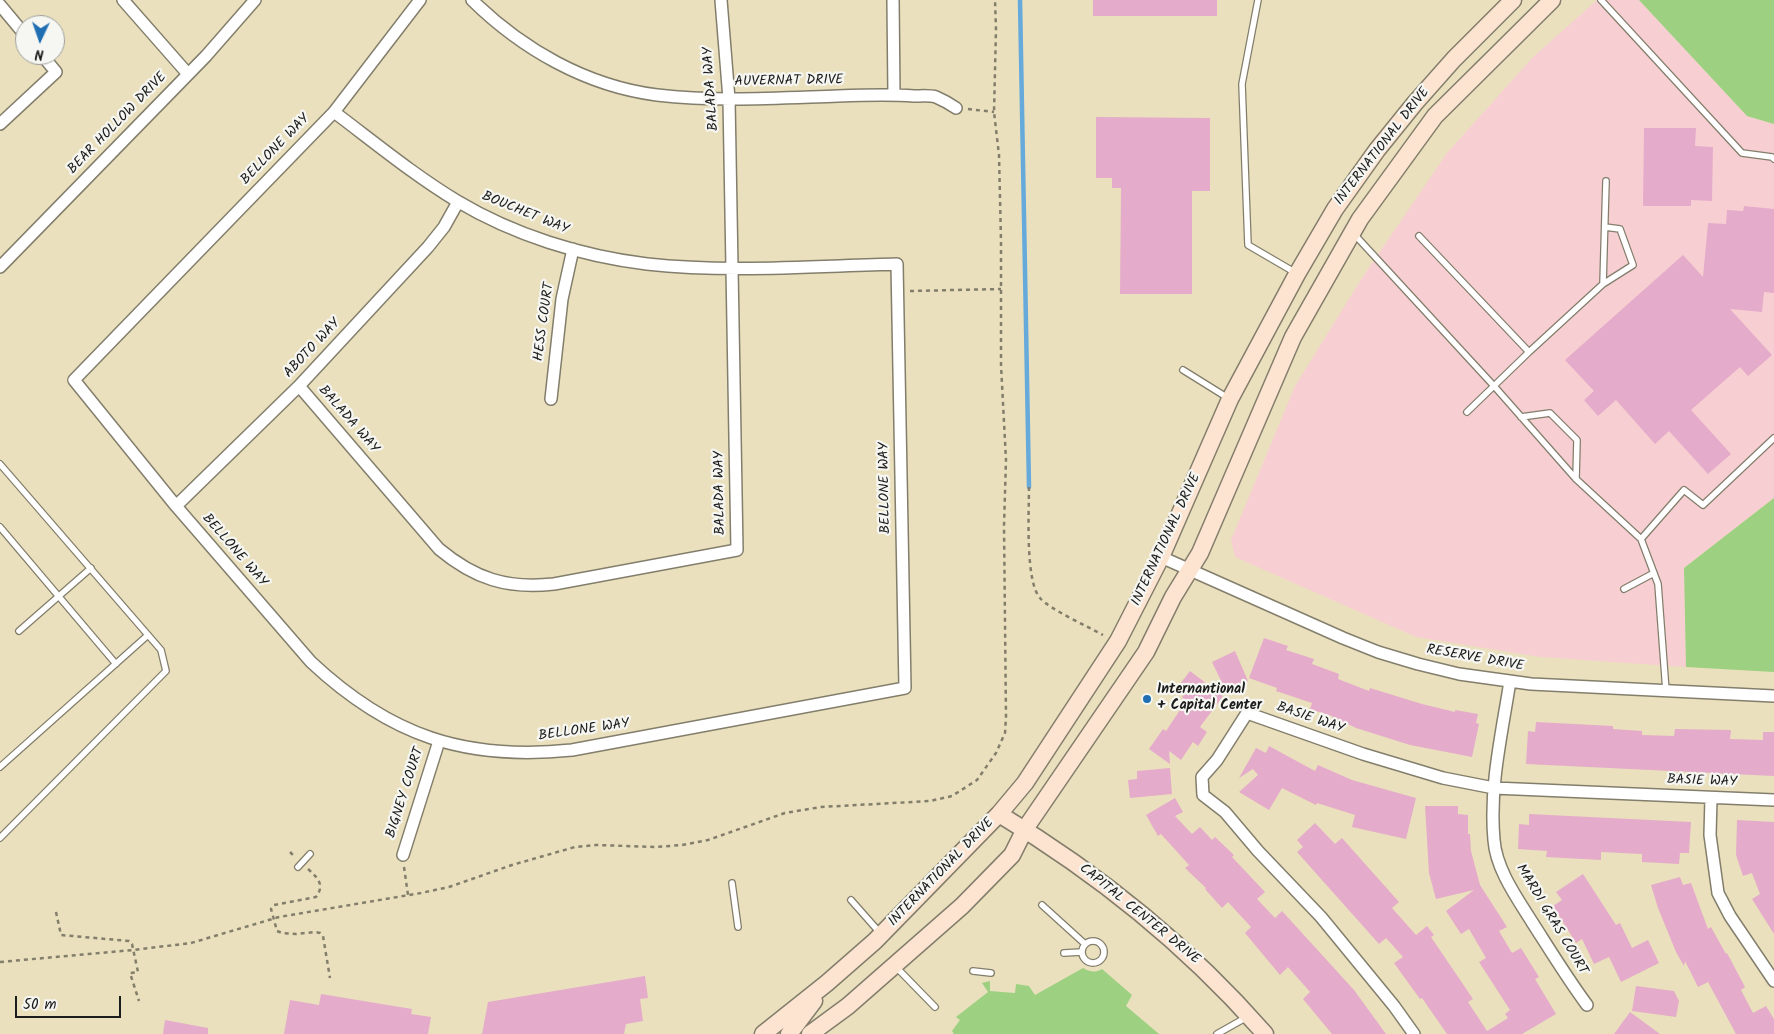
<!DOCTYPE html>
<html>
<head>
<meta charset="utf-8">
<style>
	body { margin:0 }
	#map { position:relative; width:1774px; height:1034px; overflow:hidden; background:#eae0bd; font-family:Kalam,sans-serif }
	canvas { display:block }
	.north { position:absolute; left:15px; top:15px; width:50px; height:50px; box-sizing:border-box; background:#f6f6f2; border:1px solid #9f9f9c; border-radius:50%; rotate:183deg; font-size:14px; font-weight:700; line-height:20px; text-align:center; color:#1c1c1c }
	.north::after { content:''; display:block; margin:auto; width:18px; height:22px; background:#1f6fb2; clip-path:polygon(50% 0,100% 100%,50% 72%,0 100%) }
	.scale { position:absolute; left:15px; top:996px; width:106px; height:22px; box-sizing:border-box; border:2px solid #1c1c1c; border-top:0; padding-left:6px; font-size:15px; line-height:18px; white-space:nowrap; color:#1c1c1c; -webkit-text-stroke:4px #f6f6f2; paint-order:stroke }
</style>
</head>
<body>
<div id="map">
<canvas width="1774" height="1034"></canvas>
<div class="north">N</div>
<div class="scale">50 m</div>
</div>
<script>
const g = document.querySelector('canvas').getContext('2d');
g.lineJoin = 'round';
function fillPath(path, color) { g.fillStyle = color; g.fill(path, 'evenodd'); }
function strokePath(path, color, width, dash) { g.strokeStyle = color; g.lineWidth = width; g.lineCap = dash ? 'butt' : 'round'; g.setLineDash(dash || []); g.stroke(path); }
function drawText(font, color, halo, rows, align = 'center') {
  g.font = font + ' Kalam,sans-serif'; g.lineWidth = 4.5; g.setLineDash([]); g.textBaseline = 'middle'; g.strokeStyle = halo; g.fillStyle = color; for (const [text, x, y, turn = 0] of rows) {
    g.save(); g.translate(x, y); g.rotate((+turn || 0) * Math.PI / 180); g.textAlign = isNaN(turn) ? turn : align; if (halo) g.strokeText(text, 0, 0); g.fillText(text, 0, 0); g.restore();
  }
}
fillPath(new Path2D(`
	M1597 0H1639L1747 116 1774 124V498L1684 568 1686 667 1540 657 1416 637 1235 557 1231 540 1295 386 1362 278 1447 153 1533 57Z`), '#f7cfd2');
fillPath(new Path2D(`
	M1639 0H1774V124L1747 116Z
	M1774 498V672L1686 667 1684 568Z
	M1083 968C1090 972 1095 973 1102 969L1132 995 1126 1006 1159 1034H954L952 1031 960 1020 956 1017 988 992 982 983 990 981V991L1015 993 1016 984 1029 986 1035 995Z`), '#9dd080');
strokePath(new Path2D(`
	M1020 0 1029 487`), '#66a9db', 4.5);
fillPath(new Path2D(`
	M1093 0H1217V16H1093Z
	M1096 117 1210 118V191H1192V294H1120L1121 188H1112V178H1096Z
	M1644 128H1696L1695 146 1713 147 1712 201 1691 200V206H1643Z
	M1744 206 1774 209V293L1764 292 1762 312 1730 309 1772 355 1748 376 1740 367 1691 410 1731 454 1708 474 1669 431 1655 444 1616 400 1598 416 1584 400 1594 391 1565 360 1683 255 1703 277 1708 223 1726 224 1727 210 1743 211Z
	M1264 638 1288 646 1286 650 1314 659 1312 664 1339 674 1338 679 1369 691 1370 688 1422 704 1455 712V710L1478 714 1476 723 1479 724 1472 757 1410 745 1356 728 1329 715 1310 709 1312 703 1276 691 1277 688 1249 678Z
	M1235 651 1248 681 1226 691 1212 662Z
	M1190 671 1223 696 1200 727 1207 732 1198 746 1193 742 1181 760 1169 751 1170 764 1149 749 1163 729 1166 731 1186 701 1182 697 1188 689 1180 684Z
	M1536 722 1613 726V729L1642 731V735L1674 736 1675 729 1731 730 1730 739 1763 740V732H1774V776L1526 764 1528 731 1535 732Z
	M1269 746 1315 771 1318 765 1352 780 1416 798 1406 839 1352 827 1355 815 1317 803 1316 805 1282 788 1269 810 1239 792 1258 775 1253 769 1239 778 1256 748 1266 753Z
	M1170 768 1172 794 1130 798 1128 780 1137 779V771Z
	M1175 798 1183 812 1175 816 1192 834 1200 827 1212 840 1215 837 1234 855 1232 857 1265 892 1257 899 1275 918 1282 911 1354 990 1386 1034H1332L1303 999 1310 992 1288 967 1280 975 1245 933 1251 927 1228 902 1222 908 1205 889 1206 888 1185 868 1189 865 1161 834 1158 836 1146 815Z
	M1425 806H1458V814L1468 815V834H1470L1471 851 1480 885 1507 927 1499 931 1512 953 1521 948 1539 977 1535 979 1556 1014 1522 1034H1447L1422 998 1420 999 1394 963 1403 957 1395 948 1386 938 1379 944 1297 852 1303 847 1297 840 1315 823 1335 844 1342 838 1399 902 1392 908 1416 935 1427 926 1434 935 1431 937 1473 999 1468 1002 1487 1031 1508 1018 1505 1014 1510 1010 1479 962 1486 958 1469 929 1461 934 1446 911 1474 890 1436 899 1429 873Z
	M1529 814 1691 822 1689 853H1680L1679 864 1642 862V854L1601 852V860L1546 857 1547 851 1518 849 1519 824 1529 825Z
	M1737 820 1774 822V934L1752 899 1760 894 1752 873 1743 876 1736 855Z
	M1583 874 1616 925 1620 923 1632 948 1648 940 1659 963 1621 982 1609 957 1594 964 1582 939 1576 943 1553 906 1562 900 1556 892Z
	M1680 877 1683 885 1691 883 1708 929 1711 927 1726 954 1727 953 1745 987 1741 990 1753 1013 1766 1006 1774 1019V1034H1736L1708 982 1698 987 1685 961 1684 966 1676 952 1658 908 1651 885Z
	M645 976 648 998 640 999 643 1021 626 1024 624 1034H482L488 1002Z
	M1636 986 1674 991 1679 1001 1676 1017 1632 1011Z
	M321 994 412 1009 411 1014 431 1017 428 1034H284L290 1000 319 1005Z
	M1630 1012 1660 1034H1614Z
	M165 1020 208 1028V1034H163Z`), '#e5abca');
const lane = new Path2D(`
	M1258 0 1242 84 1248 245 1296 273
	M1601 0 1742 153 1772 157 1774 159
	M1354 234 1494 386 1576 479 1641 539
	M1419 236 1529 352 1603 284 1606 181
	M1603 284 1633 265 1620 229 1605 227
	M1183 370 1228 398
	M1467 412 1529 352
	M1521 417 1550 413 1577 440 1576 479
	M0 464 161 650 166 671 0 838
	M0 527 116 664
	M1624 589 1654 573
	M19 631 91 568
	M1666 691 1658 584 1641 539 1684 490 1703 505 1774 438
	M0 767 148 635
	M298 867 310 854
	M732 883 738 927
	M851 900 881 934
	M1042 905 1085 944
	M1082 952a11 11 0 1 1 22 0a11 11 0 1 1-22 0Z
	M1064 953 1082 952
	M896 967 935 1007
	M973 971 991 973
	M1217 1034 1247 1017`);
const street = new Path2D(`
	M123 0 188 74
	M472 0C522 49 586 86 657 95 717 102 778 98 838 96 863 95 889 94 914 96 921 96 930 95 936 97 943 100 950 104 956 108
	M893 0 894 95
	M0 5 25 35
	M334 112C374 142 414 175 457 201 514 235 581 256 647 264 728 273 816 266 897 264L905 688 572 750C465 761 390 736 311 662L176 506 74 380 334 112 420 0
	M0 124 56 72 42 55
	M0 267 206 56 255 0
	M299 386 439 549C475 579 507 589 554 584L737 550 729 99 721 0
	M551 399 562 299 573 249
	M176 506 299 386 428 247 444 227 458 202
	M1161 557 1343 638 1378 652 1418 664 1459 674 1531 684 1774 696
	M1510 681C1502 733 1489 787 1494 840 1496 869 1517 898 1532 922 1550 950 1567 978 1587 1005
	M1711 798 1710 835 1718 893 1730 916 1774 981
	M403 855 439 741
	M1414 1034 1394 1006 1321 917 1258 851 1225 812 1203 795 1202 777 1217 760 1247 713 1363 754 1443 778 1494 788 1774 800`);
const secondary = new Path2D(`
	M999 814C1099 874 1188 946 1265 1034
	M763 1034 827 983 875 941 999 814 1025 783 1118 641 1161 557 1230 399 1297 274 1335 209 1377 150 1415 103 1454 59 1513 0
	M789 1034 814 1001
	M810 1034 848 1006 962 906 1012 855 1025 829 1146 652 1173 597 1200 553 1293 337 1360 219 1435 116 1552 0`);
strokePath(lane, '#837e6c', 8);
strokePath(street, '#837e6c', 14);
strokePath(secondary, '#837e6c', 19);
strokePath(new Path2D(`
	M968 109 994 112
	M910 291 1001 289
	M1029 487C1029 512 1025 581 1040 598 1049 609 1089 627 1103 635
	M290 852 295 857
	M404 867 408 895
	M308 869C318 878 325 885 316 897L274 905 271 909 277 931 282 933 296 934 315 932 320 933 323 936 330 978
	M56 912 61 935 129 941 132 944 138 972 130 973 139 1001
	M0 962 133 950 191 943 279 917 421 893 449 887 512 865 575 847 596 845 656 847 682 845 708 840 785 813 821 807 930 801 952 796 977 780 996 753 1005 733 1006 717 1004 526 1006 460 1001 365V241L999 155 994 112 996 29 995 0`), '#837e6c', 2.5, [4, 4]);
strokePath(lane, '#fff', 5.5);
strokePath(street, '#fff', 11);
strokePath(secondary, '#fde4d1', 16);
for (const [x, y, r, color] of [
	[1147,699,5,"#1f6fb2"]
]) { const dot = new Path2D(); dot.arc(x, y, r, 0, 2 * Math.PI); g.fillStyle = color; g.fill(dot); strokePath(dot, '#f6f6f2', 2); }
drawText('14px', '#1c1c1c', '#f6f6f2', [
	["AUVERNAT DRIVE",789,82,-1],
	["BALADA WAY",712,89,-94],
	["BEAR HOLLOW DRIVE",118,124,-46],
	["INTERNATIONAL DRIVE",1383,147,-52],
	["BELLONE WAY",276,150,-46],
	["BOUCHET WAY",525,214,22],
	["HESS COURT",545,322,-82],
	["ABOTO WAY",313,349,-47],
	["BALADA WAY",348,420,49],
	["BELLONE WAY",886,488,-91],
	["BALADA WAY",721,493,-91],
	["INTERNATIONAL DRIVE",1167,540,-65],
	["BELLONE WAY",234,551,49],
	["RESERVE DRIVE",1475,659,10],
	["BASIE WAY",1310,719,19],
	["BELLONE WAY",584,731,-8],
	["BASIE WAY",1702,782,2],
	["BIGNEY COURT",406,793,-72],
	["INTERNATIONAL DRIVE",942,873,-46],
	["CAPITAL CENTER DRIVE",1139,915,39],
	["MARDI GRAS COURT",1551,920,59]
]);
drawText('bold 14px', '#1c1c1c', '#f6f6f2', [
	["Internantional",1157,691],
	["+ Capital Center",1157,707]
], 'left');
</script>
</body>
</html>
